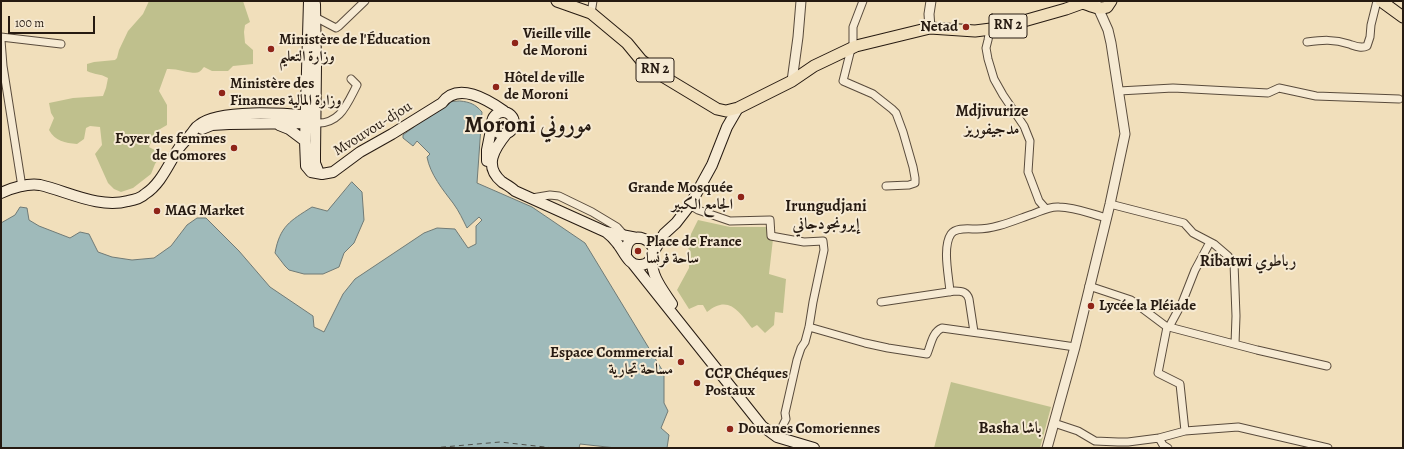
<!DOCTYPE html>
<html>
<head>
<meta charset="utf-8">
<style>
	body { margin:0 }
	#map { position:relative; width:1404px; height:449px; overflow:hidden; background:#f1dfbb; font-family:Alegreya,serif }
	canvas { display:block }
	.frame { position:absolute; inset:0; border:2px solid #261a11; pointer-events:none }
	.scale { position:absolute; left:8px; top:16px; width:87px; height:18px; box-sizing:border-box; border:2px solid #261a11; border-top:0; padding-left:5px; font-size:12px; line-height:14px; white-space:nowrap; color:#261a11; -webkit-text-stroke:3px #f6ead3; paint-order:stroke }
</style>
</head>
<body>
<div id="map">
<canvas width="1404" height="449"></canvas>
<div class="frame"></div>
<div class="scale">100 m</div>
</div>
<script>
const g = document.querySelector('canvas').getContext('2d');
g.lineJoin = 'round';
function fillPath(path, color) { g.fillStyle = color; g.fill(path, 'evenodd'); }
function strokePath(path, color, width, dash) { g.strokeStyle = color; g.lineWidth = width; g.lineCap = dash ? 'butt' : 'round'; g.setLineDash(dash || []); g.stroke(path); }
function drawText(font, color, halo, rows, align = 'center') {
  g.font = font + ' Alegreya,Amiri,serif'; g.lineWidth = 4; g.setLineDash([]); g.textBaseline = 'middle'; g.strokeStyle = halo; g.fillStyle = color; for (const [text, x, y, turn = 0] of rows) {
    g.save(); g.translate(x, y); g.rotate((+turn || 0) * Math.PI / 180); g.textAlign = isNaN(turn) ? turn : align; if (halo) g.strokeText(text, 0, 0); g.fillText(text, 0, 0); g.restore();
  }
}
fillPath(new Path2D(`
	M149 1H243L250 22 245 25 244 32 245 43 253 50V64L233 66 228 71H212L204 67C202 69 201 71 199 72 194 75 177 68 167 69L159 91 167 105V125L155 132 149 147 162 154 155 164 151 174 133 188 121 192 114 189 108 183 95 154 102 145 100 127 90 126 86 128 84 139 77 144C65 143 55 141 49 130L54 118 51 113 49 103 73 98 103 96 106 88 108 78C99 73 95 75 87 71V64L94 62 115 60 117 58 119 50 128 31 143 14Z
	M698 220 730 227H767V238L773 239 769 274 786 279 783 313 775 312 774 325 765 333 757 325 752 328C739 312 729 294 707 312L703 305H698L689 309 677 290 689 268V251L687 242Z
	M951 382 1051 407 1040 448H934Z`), '#bfc08d');
const water = new Path2D(`
	M460 101C470 102 475 104 482 112L477 183 532 207 585 243 664 373V403L668 411 661 428 669 435 667 448H616L580 444 579 448H1V223L15 215 20 207 27 208 29 220 39 226 70 238 80 232 89 234 98 252 112 257 132 260 154 258 171 246 187 225 197 218H206L239 251 270 287 313 316 314 327 324 332 343 294 355 279 424 233 437 228 455 229 468 248 476 244V226L482 220 479 217 467 228C463 220 459 211 453 203 443 190 430 174 427 157L430 154 417 141 413 146 403 138V135L414 127 415 121 448 102Z
	M352 182 362 192 364 220 354 243 344 253 339 267 323 274H304L289 270 285 266 275 253C280 226 290 221 312 207L327 211Z`);
fillPath(water, '#9fbaba');
strokePath(water, '#6f7a76', 1);
strokePath(new Path2D(`
	M432 448 500 442 554 448`), '#50524c', 1, [5, 4]);
const minor = new Path2D(`
	M591 13 593 1
	M312 16 315 17 336 28 339 26 365 1
	M990 29 988 40 986 48 988 59 994 79 1003 95 1024 126 1030 141 1028 172 1039 201 1046 209
	M1 37 61 44
	M1 40 3 66 22 187
	M1307 42C1322 40 1334 39 1349 44 1355 46 1361 49 1367 46L1370 37 1371 25 1377 1
	M853 47V27L863 1
	M851 49 843 81 873 94 892 109 896 113 903 132 913 167 915 178V183L909 185 886 186
	M1119 91 1173 88 1268 93 1279 88 1316 96 1399 99
	M315 123C340 125 347 104 357 85L351 79
	M532 198 550 195 559 196 592 212 617 227 625 236
	M1110 204 1184 223 1193 233 1214 244 1228 256 1234 263 1236 316 1235 344
	M690 205 698 210 730 221 770 220 771 236 804 242 823 241 824 250 813 302 809 327 805 342 801 348 797 360 785 413 786 419 777 437
	M1089 286 1131 300 1167 327H1169L1257 350 1327 366
	M950 292C949 277 942 247 951 234 956 227 969 229 977 229 996 229 1015 220 1033 214 1041 211 1050 206 1059 207 1075 207 1091 214 1107 218
	M881 302 955 291C962 291 967 292 969 299L974 332
	M809 327 865 343 888 348 927 354C931 345 932 332 942 328L1000 336 1075 347
	M1167 327 1158 373 1180 384 1185 431
	M1169 327 1182 303 1195 270 1210 242
	M1054 423 1078 431 1095 441 1118 442H1128L1159 438 1185 431 1238 427 1328 448
	M1159 438 1163 445 1168 448`);
const tertiary = new Path2D(`
	M930 28 929 14 931 1
	M792 81 798 37 801 1
	M1047 448 1075 347 1110 204 1125 134 1111 43 1108 30 1095 1`);
const secondary = new Path2D(`
	M309 1 305 141 306 166 311 172 322 174 333 172 360 152 392 134 442 103C458 81 488 100 504 111
	M315 4 316 66 315 155V163L319 173
	M492 123a11 11 0 1 1 22 0a11 11 0 1 1-22 0Z
	M279 125 289 129 305 141
	M202 129 212 125 229 124 312 123
	M507 133C494 149 483 166 502 182 507 185 511 187 515 191L606 232 637 238
	M487 161V150L492 125
	M1 193C11 188 28 183 40 185 67 191 99 209 128 201 134 200 141 198 145 194 161 184 169 163 179 148 183 143 187 139 191 134 194 131 195 127 199 125 219 108 289 114 315 116
	M606 232C610 235 614 239 617 243 624 251 628 266 640 265 644 265 648 263 650 260 665 241 625 224 626 254
	M653 253 664 234 676 223 690 205 712 165 727 127 738 108
	M652 257C650 275 663 290 672 304
	M633 264 762 426 777 437 814 448`);
const primary = new Path2D(`
	M557 1 591 13 627 43 641 60 659 74 717 109 726 111 738 108 792 81 814 66 856 46 930 28 975 31 999 28 1066 9 1088 1
	M1381 1 1403 17
	M1083 3C1092 6 1098 10 1107 7L1111 1`);
strokePath(minor, '#594b3c', 9);
strokePath(tertiary, '#594b3c', 11);
strokePath(secondary, '#261a11', 12);
strokePath(primary, '#261a11', 13);
strokePath(minor, '#f6ead3', 7);
strokePath(tertiary, '#f6ead3', 9);
strokePath(secondary, '#f6ead3', 10);
strokePath(primary, '#f1dfbb', 11);
for (const [x, y, r, color] of [
	[966,27,4,"#8f2418"],
	[515,43,4,"#8f2418"],
	[271,49,4,"#8f2418"],
	[496,87,4,"#8f2418"],
	[222,93,4,"#8f2418"],
	[234,148,4,"#8f2418"],
	[741,197,4,"#8f2418"],
	[157,211,4,"#8f2418"],
	[638,251,4,"#8f2418"],
	[1091,306,4,"#8f2418"],
	[681,362,4,"#8f2418"],
	[697,383,4,"#8f2418"],
	[730,429,4,"#8f2418"]
]) { const dot = new Path2D(); dot.arc(x, y, r, 0, 2 * Math.PI); g.fillStyle = color; g.fill(dot); strokePath(dot, '#f6ead3', 1.5); }
for (const [x, y, w] of [
	[1008,26,38],
	[655,70,38]
]) { const box = new Path2D(); box.roundRect(x - w / 2, y - 12, w, 24, 3); g.fillStyle = '#f6ead3'; g.fill(box); strokePath(box, '#261a11', 1); }
drawText('bold 14px', '#261a11', null, [
	["RN 2",1008,26],
	["RN 2",655,70]
]);
drawText('bold 15px', '#261a11', '#f6ead3', [
	["Netad",958,27,"right"],
	["Vieille ville",523,34],
	["de Moroni",523,51],
	["Ministère de l'Éducation",279,40],
	["وزارة التعليم",279,57],
	["Hôtel de ville",504,78],
	["de Moroni",504,95],
	["Ministère des",230,84],
	["Finances وزارة المالية",230,101],
	["Foyer des femmes",226,139,"right"],
	["de Comores",226,156,"right"],
	["Grande Mosquée",733,188,"right"],
	["الجامع الكبير",733,205,"right"],
	["MAG Market",165,211],
	["Place de France",646,242],
	["ساحة فرنسا",646,259],
	["Lycée la Pléiade",1099,306],
	["Espace Commercial",673,353,"right"],
	["مساحة تجارية",673,370,"right"],
	["CCP Chéques",705,374],
	["Postaux",705,391],
	["Douanes Comoriennes",738,429]
], 'left');
drawText('15px', '#261a11', '#f6ead3', [
	["Mvouvou-djou",373,129,-32]
]);
drawText('bold 16px', '#261a11', '#f6ead3', [
	["Mdjivurize",992,112],
	["مدجيفوريز",992,130],
	["Irungudjani",826,207],
	["إيرونجودجاني",826,225],
	["Ribatwi رباطوي",1248,262],
	["Basha باشا",1010,429]
]);
drawText('bold 23px', '#261a11', '#f6ead3', [
	["Moroni موروني",528,126]
]);
</script>
</body>
</html>
